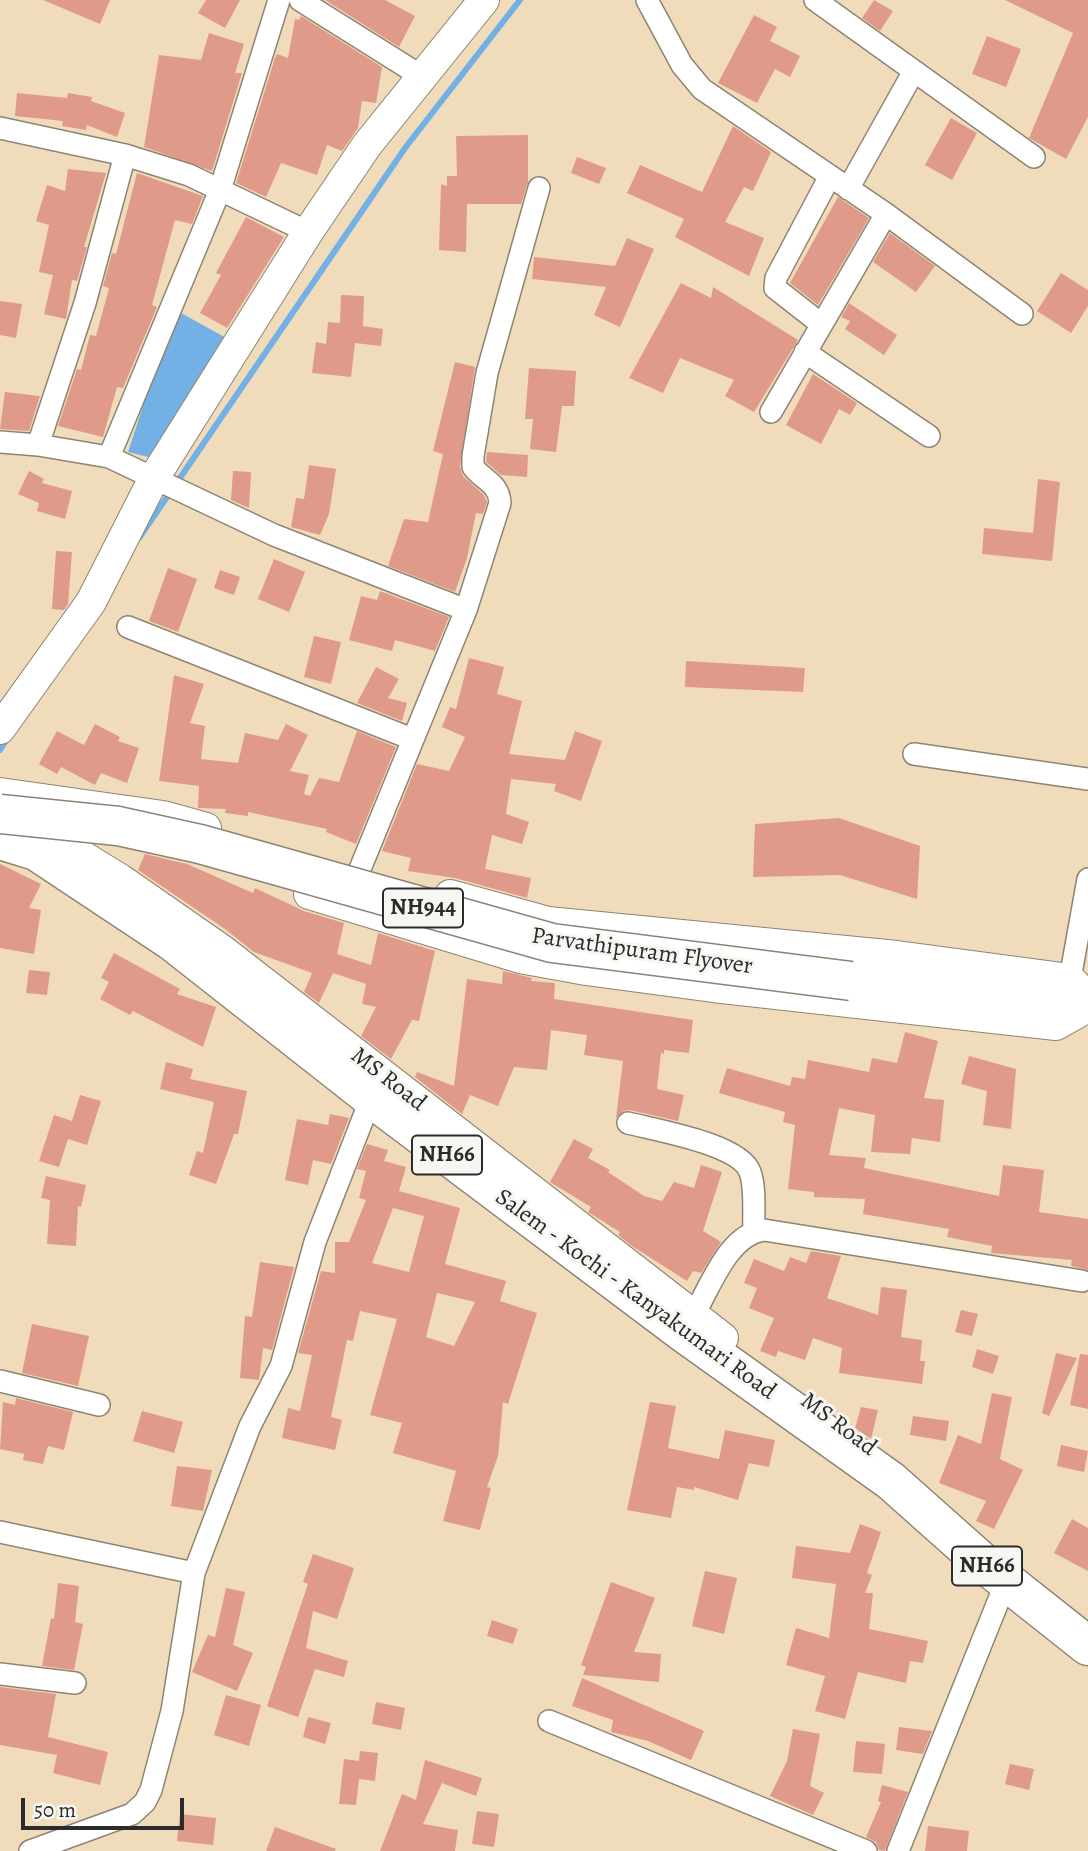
<!DOCTYPE html>
<html>
<head>
<meta charset="utf-8">
<style>
	body { margin:0 }
	#map { position:relative; width:1088px; height:1851px; overflow:hidden; background:#f0dcbb; font-family:Alegreya,serif }
	canvas { display:block }
	.scale { position:absolute; left:21px; top:1798px; width:163px; height:32px; box-sizing:border-box; border:4px solid #2b2b2b; border-top:0; padding-left:9px; font-size:21px; line-height:24px; white-space:nowrap; color:#2b2b2b; -webkit-text-stroke:5px #f6f6f2; paint-order:stroke }
</style>
</head>
<body>
<div id="map">
<canvas width="1088" height="1851"></canvas>
<div class="scale">50 m</div>
</div>
<script>
const g = document.querySelector('canvas').getContext('2d');
g.lineJoin = 'round';
function fillPath(path, color) { g.fillStyle = color; g.fill(path, 'evenodd'); }
function strokePath(path, color, width, dash) { g.strokeStyle = color; g.lineWidth = width; g.lineCap = dash ? 'butt' : 'round'; g.setLineDash(dash || []); g.stroke(path); }
function drawText(font, color, halo, rows, align = 'center') {
  g.font = font + ' Alegreya,serif'; g.lineWidth = 6; g.setLineDash([]); g.textBaseline = 'middle'; g.strokeStyle = halo; g.fillStyle = color; for (const [text, x, y, turn = 0] of rows) {
    g.save(); g.translate(x, y); g.rotate((+turn || 0) * Math.PI / 180); g.textAlign = isNaN(turn) ? turn : align; if (halo) g.strokeText(text, 0, 0); g.fillText(text, 0, 0); g.restore();
  }
}
fillPath(new Path2D(`
	M181 313 228 339 148 457 128 452 159 357Z`), '#72b0e5');
strokePath(new Path2D(`
	M139 538 405 148 520 0
	M0 750 8 737`), '#72b0e5', 6);
fillPath(new Path2D(`
	M43 0H110L100 24Z
	M206 0H240L225 28 198 13Z
	M325 0H385L415 16 399 47Z
	M874 0 893 11 880 31 862 18Z
	M1005 0H1088V117L1066 159 1029 138 1073 33Z
	M754 15 777 27 770 41 800 56 790 77 775 69 757 103 718 83Z
	M301 16 382 67 376 103 362 101 358 128 342 151 327 145 317 175 281 163 266 197 236 183 275 58 277 54 288 58 295 19 299 20Z
	M209 33 244 44 235 73H242L212 171 144 147 159 55 201 60Z
	M987 36 1021 49 1006 87 972 74Z
	M17 93 67 98 68 93 92 97 91 101 125 113 117 137 87 125 86 130 62 126 63 121 15 116Z
	M951 118 977 133 952 180 925 165Z
	M733 126 771 152 753 191 744 187 725 222 764 238 749 276 675 237 684 219 627 193 640 165 702 192Z
	M528 135V182L521 204H467L466 252 439 250 441 184 447 186V176H457L456 136Z
	M577 157 606 168 599 184 571 173Z
	M68 169 106 173 84 247H87L77 281 72 280 66 319 44 314 53 275 39 272 49 225 36 221 47 185 65 191Z
	M137 173 203 196 192 224 175 220 152 305 157 307 123 388 117 387 103 437 58 426 77 369 81 370 90 335 96 336 109 288 103 286 112 253 116 254Z
	M838 197 869 218 818 305 790 283Z
	M246 217 284 237 227 328 200 313 221 275 216 273Z
	M890 233 935 266 916 292 873 262Z
	M627 238 654 249 620 327 594 315 606 287 532 279 534 257 615 266Z
	M1061 273 1088 290V306L1071 333 1037 311Z
	M681 283 711 298 713 287 798 340 754 412 725 396 734 380 680 358 663 393 629 378Z
	M341 295 364 296 363 326 383 329 381 346 355 343 351 377 312 373 316 342 326 344 328 322 340 323Z
	M0 301 22 304 16 338 0 335Z
	M849 303 897 335 884 355 845 329 850 321 841 317Z
	M455 362 475 367 460 467 463 476 484 495 487 502 483 514 476 513 467 558 455 592 388 566 404 519 428 522 443 454 433 451Z
	M529 368 576 371 574 406H562L556 452 530 449 533 419H525Z
	M813 374 857 403 850 415 839 409 821 444 786 425Z
	M5 392 40 396 29 431 0 429Z
	M487 452 528 455 527 477 501 475 486 462Z
	M309 465 336 469 329 514 320 535 291 527 296 498 304 499Z
	M29 471 44 479 42 483 72 491 65 519 37 511 39 503 18 494Z
	M233 471 251 472 249 508 231 500Z
	M1038 479 1060 482 1052 561 982 554 984 528 1033 533Z
	M56 551 72 552 68 604 64 610 52 609Z
	M274 559 305 572 289 612 258 599Z
	M168 568 197 579 178 632 149 621Z
	M220 570 240 577 234 595 214 588Z
	M380 591 449 617 435 651 395 640 392 651 349 640 361 596 377 600Z
	M314 636 341 642 331 684 304 677Z
	M469 658 504 667 497 694 522 701 509 754 565 760 575 731 602 741 581 801 554 791 556 784 511 779 506 814 529 822 522 844 492 835 485 869 531 878 527 898 455 878 408 871 411 858 382 851 417 764 449 771 465 737 442 727 450 707 456 709Z
	M686 661 805 668 803 692 685 687Z
	M376 667 399 679 388 698 407 703 402 721 357 703Z
	M174 675 204 684 190 723 205 726 201 759 238 763 245 733 278 740 286 724 308 735 290 771 309 775 304 794 310 796 319 778 339 782 357 731 396 747 356 844 326 832 327 829 248 812V816L225 813 226 809 198 808 199 786 159 781Z
	M95 724 120 737 118 741 139 748 127 783 101 773 95 785 61 767 57 774 39 764 57 731 84 745Z
	M839 818 920 846 917 899 840 875 753 877 755 824Z
	M145 854 187 864 253 893 255 888 304 911 344 923 337 954 371 965 378 933 435 951 419 1021 412 1020 391 1059 361 1036 376 1007 362 1004 366 984 333 973 319 1003 304 992 312 973 254 952 225 929 138 870Z
	M0 864 41 884 29 908 41 910 34 954 0 948Z
	M114 953 180 989 177 994 216 1007 203 1047 133 1011 130 1015 100 999 109 982 101 978Z
	M29 970 50 972 47 995 26 993Z
	M503 971 532 978 531 981 555 983 554 999 693 1020 689 1053 664 1050V1054L661 1053 657 1089 684 1095 678 1121 630 1110 624 1111 616 1118 623 1061 584 1055 587 1035 551 1030 547 1070 514 1067 498 1106 470 1095 462 1114 415 1077 417 1072 454 1086 467 979 502 984Z
	M905 1032 938 1041 924 1098 944 1100 940 1142 912 1138 910 1154 871 1152 875 1115 839 1108 829 1155 866 1158 864 1168 999 1196 1003 1165 1044 1170 1039 1212 1088 1219V1270L1071 1266 1072 1260 991 1253 992 1246 947 1237 949 1229 863 1214 865 1199 814 1197V1192L788 1189 795 1125 783 1122 785 1112 719 1093 727 1068 790 1086 792 1077 805 1079 808 1060 869 1072 872 1058 897 1063Z
	M969 1056 1016 1069 1011 1129 983 1125 987 1091 961 1084Z
	M166 1062 193 1069 190 1079 247 1091 238 1134H234L216 1184 189 1175 197 1151 203 1153 214 1102 160 1089Z
	M80 1095 101 1101 87 1145 68 1139 59 1167 39 1161 54 1115 72 1121Z
	M330 1114 349 1118 331 1164 313 1160 308 1185 285 1180 297 1119 328 1125Z
	M574 1139 593 1149 588 1158 610 1170 608 1172 644 1196 662 1201 674 1182 694 1188 701 1165 722 1172 703 1231 721 1242 701 1273 693 1271 687 1281 632 1246 618 1235 620 1232 588 1212 591 1207 550 1182Z
	M367 1144 388 1150 384 1161 406 1167 399 1191 460 1208 445 1264 506 1281 500 1301 537 1313 508 1404 503 1402 498 1456 487 1487 491 1488 480 1530 443 1521 456 1471 393 1453 402 1423 370 1415 397 1319 360 1311 353 1341 347 1340 331 1417 342 1420 335 1450 282 1438 288 1408 300 1411 312 1355 298 1353 321 1271 335 1273V1242H349L366 1200 359 1198 366 1171 357 1169ZM393 1208 424 1216 409 1272 372 1263ZM437 1293 475 1302 454 1346 426 1337Z
	M46 1176 86 1185 81 1207 78 1206 76 1246 47 1244 50 1200 41 1198Z
	M811 1251 841 1256 827 1298 878 1315 881 1287 907 1290 901 1337 922 1340 920 1361H925L922 1384 839 1373 842 1348 813 1338 805 1360 778 1351 776 1357 760 1351 774 1318 749 1308 757 1288 744 1283 754 1259 784 1271 790 1257 806 1263Z
	M260 1262 294 1267 272 1350 263 1348 259 1380 240 1378 245 1316 252 1317Z
	M961 1310 978 1314 972 1336 955 1332Z
	M32 1324 89 1336 78 1386 22 1373Z
	M977 1349 999 1356 993 1374 972 1367Z
	M1056 1353 1077 1358 1049 1416 1042 1413Z
	M1080 1354 1088 1355V1409L1070 1405Z
	M992 1393 1012 1397 1000 1459 1023 1470 994 1529 976 1521 986 1501 939 1483 958 1435 981 1444Z
	M16 1398 73 1412 64 1450 48 1446 43 1464 23 1460 24 1454 0 1449 3 1402 15 1405Z
	M650 1402 676 1406 668 1448 719 1459 725 1430 775 1440 769 1467 749 1463 738 1500 694 1487V1490L677 1487 671 1518 627 1510Z
	M861 1407 878 1410 871 1439 855 1428Z
	M142 1411 183 1422 174 1453 133 1441Z
	M913 1416 949 1421 946 1441 910 1435Z
	M1061 1445 1088 1451 1084 1472 1057 1466Z
	M177 1466 212 1470 203 1511 171 1506Z
	M1072 1519 1088 1528V1571L1054 1553Z
	M860 1524 881 1532 867 1573 872 1575 865 1593H873L869 1629 928 1641 923 1663 910 1661 906 1683 858 1672 845 1719 815 1711 825 1676 786 1665 796 1628 829 1638 836 1584 792 1578 796 1546 850 1553Z
	M313 1554 354 1568 337 1619 313 1611 306 1648 348 1661 344 1677 315 1669 298 1717 267 1706 308 1584 303 1582Z
	M705 1571 737 1578 724 1634 692 1626Z
	M611 1582 655 1598 634 1652 661 1654 659 1682 583 1675 586 1667 581 1665Z
	M58 1583 79 1586 75 1622 83 1624 74 1670 42 1666 51 1618 54 1619Z
	M226 1588 245 1592 233 1645 253 1653 237 1691 192 1672 208 1635 215 1637Z
	M492 1620 518 1629 513 1644 487 1636Z
	M582 1678 704 1731 691 1760 648 1741 611 1732 613 1720 572 1706Z
	M0 1687 56 1694 48 1737 108 1752 100 1785 53 1773 57 1755 0 1745Z
	M226 1695 261 1705 249 1746 214 1735Z
	M376 1702 405 1708 401 1730 372 1724Z
	M308 1717 331 1723 325 1744 303 1737Z
	M899 1727 932 1731 923 1754 896 1750Z
	M793 1729 820 1734 810 1786 824 1793 813 1815 770 1796 787 1761Z
	M856 1741 885 1744 882 1774 853 1772Z
	M360 1751 378 1753 375 1781 359 1779 356 1805 339 1804 344 1759 359 1761Z
	M425 1760 482 1778 476 1796 442 1783 423 1824 458 1830 455 1851H380L402 1794 416 1800Z
	M1010 1764 1034 1769 1029 1790 1005 1784Z
	M882 1785 908 1792 885 1851 879 1850 876 1842 866 1837 881 1802 878 1801Z
	M477 1811 499 1814 494 1847 472 1844Z
	M180 1814 216 1818 213 1845 177 1841Z
	M928 1826 969 1831 967 1851H925Z
	M275 1827 336 1849 335 1851H266Z`), '#e09a89');
const street = new Path2D(`
	M300 0 421 76
	M647 0 682 65 702 89 886 214 1022 314
	M815 0 1034 157
	M0 128 125 155 189 175 308 232
	M848 189 914 71
	M821 324 775 288 776 278 830 176
	M805 352 929 436
	M771 412 886 214
	M0 442 38 445 109 457 274 535 466 610
	M38 445 85 303 125 155
	M109 457 220 190 279 0
	M128 627 412 739
	M914 754 1088 779
	M360 869 466 610 500 503C499 483 484 481 473 467V456L487 373 539 188
	M1070 979 1088 879
	M628 1123C655 1130 740 1144 750 1172 756 1188 753 1214 754 1231
	M693 1316C710 1288 728 1234 764 1230L1082 1281
	M0 1381 99 1405
	M0 1532 194 1573
	M0 1674 75 1683
	M549 1721 866 1851
	M30 1851 132 1814 145 1802 151 1790 172 1711 194 1573 250 1426 281 1366 315 1242 366 1111
	M898 1851 1006 1582`);
const secondary = new Path2D(`
	M0 729 91 602 154 478 308 232 367 145 484 0
	M0 793 163 816 206 828
	M21 818 120 879 222 950 723 1338
	M309 894 520 958 586 970 713 987 1056 1025 1088 1007
	M450 895 548 922 897 956 1070 979 1088 998`);
const highway = new Path2D(`
	M0 840 36 851 173 942 374 1100 684 1333 891 1481 982 1562 1088 1646
	M851 981 1088 1003`);
strokePath(street, '#8e8473', 24);
strokePath(secondary, '#8e8473', 32);
strokePath(highway, '#8e8473', 41);
strokePath(street, '#fff', 21);
strokePath(secondary, '#fff', 30);
strokePath(highway, '#fff', 38);
const highwayBridge = new Path2D(`
	M0 814 118 826 200 844 552 943 851 981`);
strokePath(highwayBridge, '#8e8473', 41, []);
strokePath(highwayBridge, '#fff', 38);
for (const [x, y, w] of [
	[423,908,80],
	[447,1155,70],
	[987,1566,70]
]) { const box = new Path2D(); box.roundRect(x - w / 2, y - 19.5, w, 39, 5); g.fillStyle = '#f6f6f2'; g.fill(box); strokePath(box, '#2b2b2b', 2); }
drawText('bold 23px', '#2b2b2b', null, [
	["NH944",423,908],
	["NH66",447,1155],
	["NH66",987,1566]
]);
drawText('24px', '#2b2b2b', '#f6f6f2', [
	["Parvathipuram Flyover",642,952,8],
	["MS Road",388,1080,38],
	["Salem - Kochi - Kanyakumari Road",635,1295,36],
	["MS Road",838,1425,37]
]);
</script>
</body>
</html>
